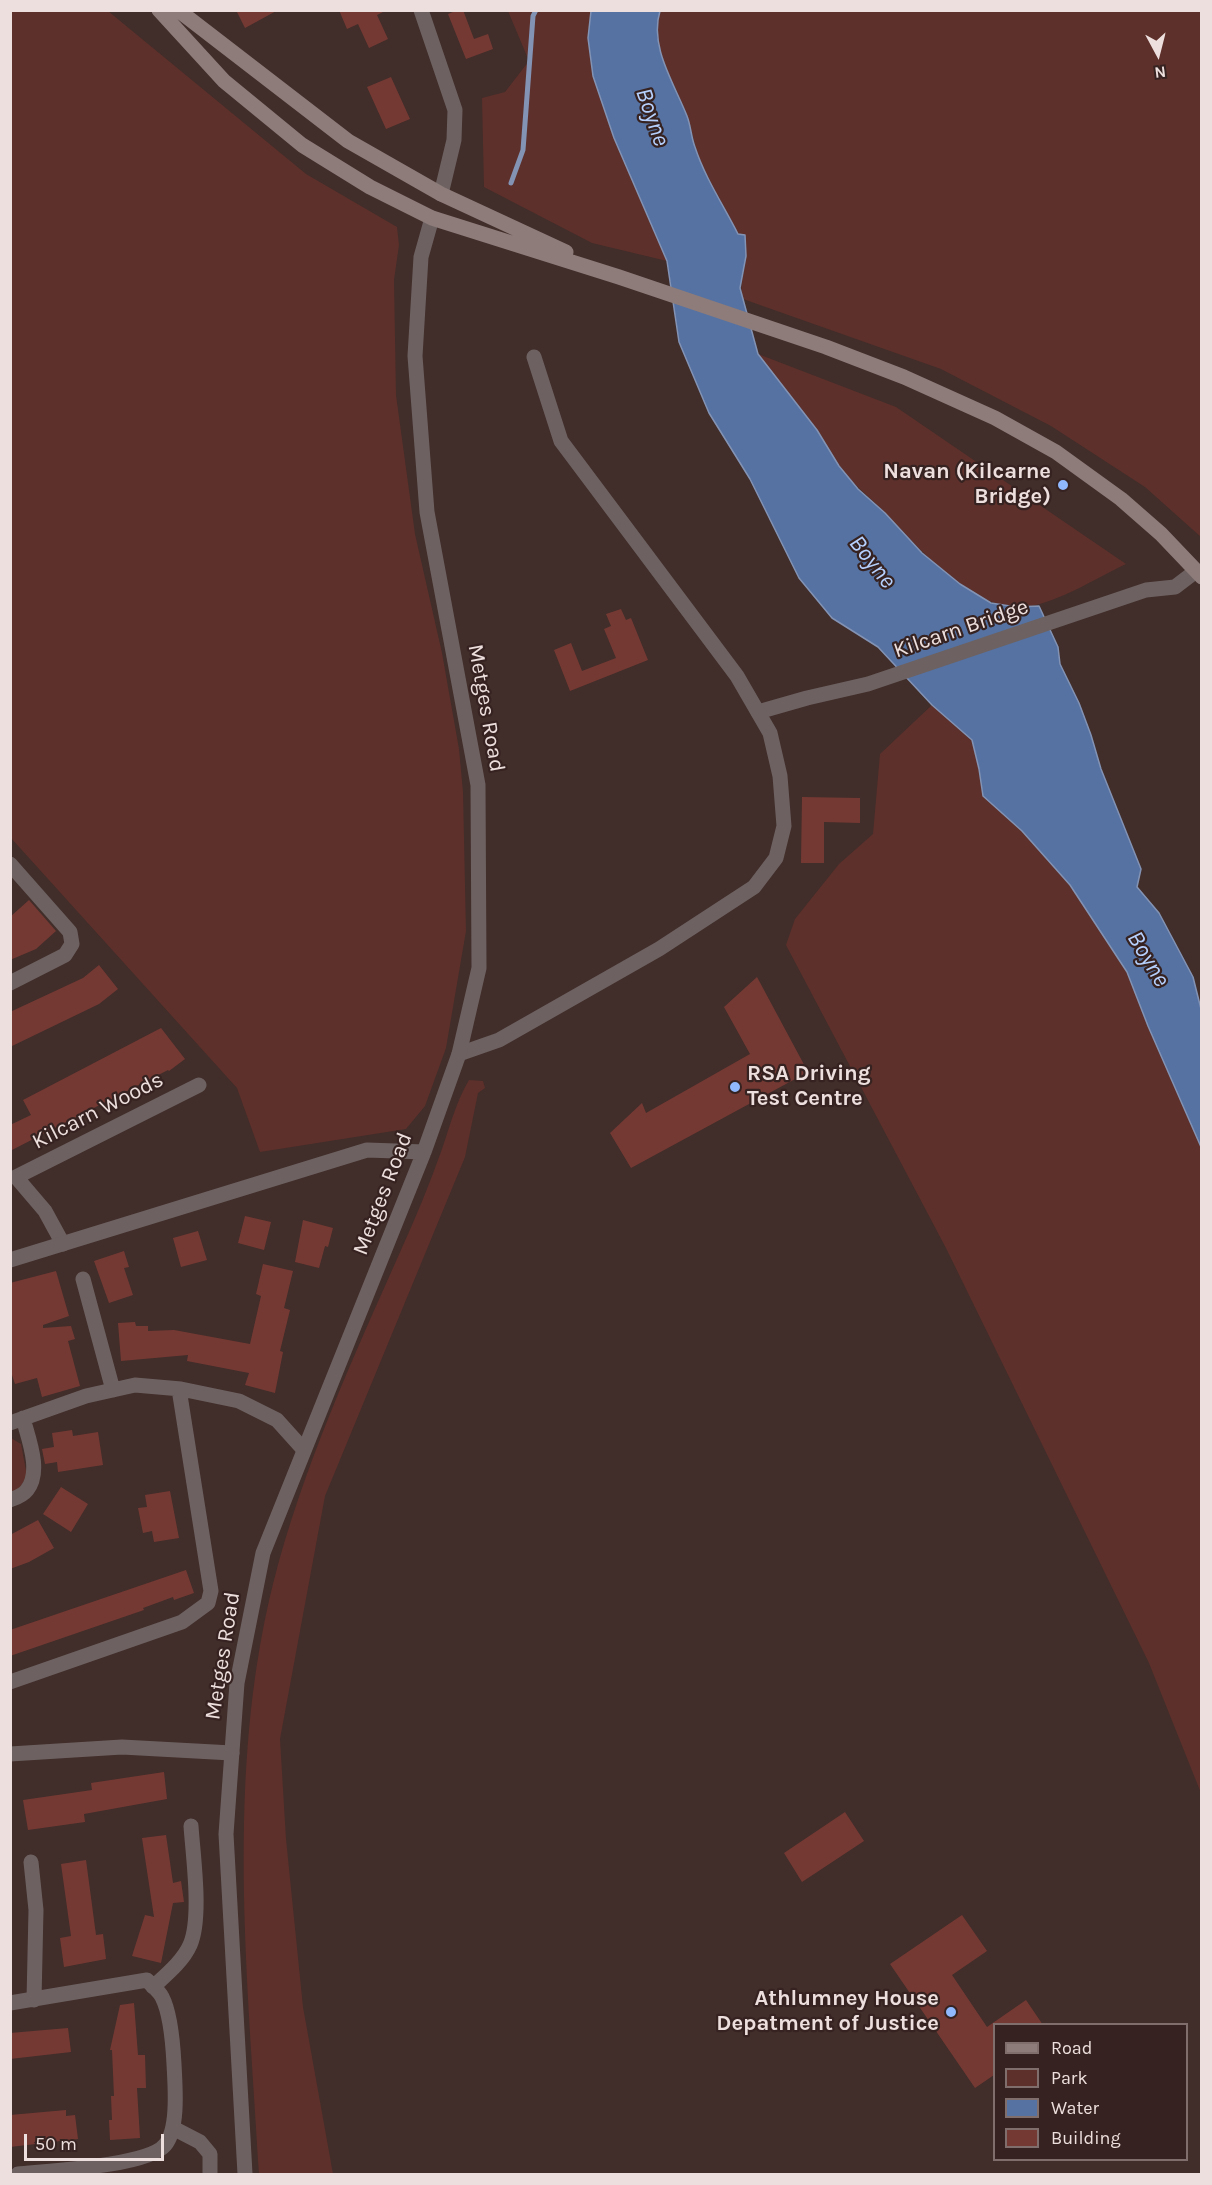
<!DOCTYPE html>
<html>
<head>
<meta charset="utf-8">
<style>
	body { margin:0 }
	#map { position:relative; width:1212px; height:2185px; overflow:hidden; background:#412d2a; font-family:Karla,sans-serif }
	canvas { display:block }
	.frame { position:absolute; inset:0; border:12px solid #eddfdd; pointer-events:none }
	.legend { position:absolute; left:993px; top:2023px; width:195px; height:138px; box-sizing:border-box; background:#362321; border:2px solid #7f6e6c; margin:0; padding:8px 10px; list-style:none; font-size:18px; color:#eddfdd }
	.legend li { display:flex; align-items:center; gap:12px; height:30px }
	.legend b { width:30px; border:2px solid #7f6e6c }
	.north { position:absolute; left:1128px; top:24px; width:60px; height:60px; -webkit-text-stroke:4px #362321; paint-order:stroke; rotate:173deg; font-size:16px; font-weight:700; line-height:24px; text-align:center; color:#eddfdd }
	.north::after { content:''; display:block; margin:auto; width:21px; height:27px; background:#eddfdd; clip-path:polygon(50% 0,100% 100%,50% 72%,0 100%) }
	.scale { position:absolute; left:24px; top:2134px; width:140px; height:27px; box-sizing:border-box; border:3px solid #eddfdd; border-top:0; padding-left:8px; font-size:18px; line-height:21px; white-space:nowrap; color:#eddfdd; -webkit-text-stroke:4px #362321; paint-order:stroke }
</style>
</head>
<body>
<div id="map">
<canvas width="1212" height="2185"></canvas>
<div class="frame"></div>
<ul class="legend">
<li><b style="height:8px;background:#8d7c7a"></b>Road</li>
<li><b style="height:16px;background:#5d302b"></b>Park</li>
<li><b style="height:16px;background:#5572a3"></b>Water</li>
<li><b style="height:16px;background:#753933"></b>Building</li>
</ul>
<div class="north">N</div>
<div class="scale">50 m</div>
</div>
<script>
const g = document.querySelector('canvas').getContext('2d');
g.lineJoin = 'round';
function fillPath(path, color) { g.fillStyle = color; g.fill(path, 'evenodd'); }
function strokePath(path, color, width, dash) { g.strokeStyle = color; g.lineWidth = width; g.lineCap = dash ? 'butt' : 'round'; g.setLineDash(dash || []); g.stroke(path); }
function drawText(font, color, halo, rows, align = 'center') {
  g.font = font + ' Karla,sans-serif'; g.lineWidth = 4.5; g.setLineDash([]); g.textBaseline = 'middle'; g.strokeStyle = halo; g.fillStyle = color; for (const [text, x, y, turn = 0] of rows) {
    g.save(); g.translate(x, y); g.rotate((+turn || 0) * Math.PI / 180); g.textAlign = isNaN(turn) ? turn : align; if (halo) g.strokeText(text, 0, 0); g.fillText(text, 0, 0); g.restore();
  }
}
fillPath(new Path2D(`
	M660 10 1201 11V537L1145 487 1051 426 941 369 743 299C738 281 748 267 745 254 738 227 721 204 709 180 698 160 694 140 688 119 677 84 648 48 660 10Z
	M10 11H108L306 174 397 227 399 245 394 280 396 395 415 534 442 653 459 749 463 792 466 931 446 1048 425 1106 406 1129 260 1152 237 1088 11 838Z
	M508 11H591L588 38 593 76 614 138 667 261 592 243 484 187 482 98 505 92 529 61Z
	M758 354 896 407 1126 564C1096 578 1048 609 1017 607 965 605 920 548 886 514 871 498 855 486 841 469 832 457 826 442 817 430 798 404 776 380 758 354Z
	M932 705 972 741 979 769 983 796 1022 831 1070 885 1127 972 1148 1026 1201 1147V1793L1149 1663 947 1250 786 945 795 919 839 864 873 834 880 754Z
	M469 1080 483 1081 485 1088 478 1093 465 1157 325 1496 280 1739 286 1839 303 2007 333 2174H259C248 1979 225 1777 273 1584 302 1469 353 1358 401 1250 416 1217 430 1183 442 1149 450 1126 456 1102 469 1080Z
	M11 1438 21 1444 27 1476 19 1489 11 1493Z`), '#5d302b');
const water = new Path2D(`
	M591 11H660C649 46 674 83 687 116 691 126 691 137 695 147 705 178 724 206 738 234L745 235 746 256 740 288 758 354 817 430 839 466 858 489 885 513 922 553 960 584 991 603 1016 607 1039 606 1058 647 1060 664 1079 703 1091 735 1101 769 1141 869 1137 887 1159 913 1193 977 1201 1009V1147L1148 1026 1127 972 1070 885 1022 831 983 796 979 769 972 740 932 705 878 647 832 618 799 578 750 479 709 413 679 342 667 261 614 138 593 76 588 38Z`);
fillPath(water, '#5572a3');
strokePath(water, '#8393b4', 1.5);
strokePath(new Path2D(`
	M511 183 523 150 533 16 536 10`), '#8393b4', 5);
fillPath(new Path2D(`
	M236 10H278L245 28Z
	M339 10H387L377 15 388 39 369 48 358 24 347 29Z
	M458 10H463L474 39 488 34 493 49 466 59 448 14Z
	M391 77 410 119 386 129 367 87Z
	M621 609 626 620 631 618 648 660 570 691 554 650 571 643 582 671 616 658 604 629 611 626 606 614Z
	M802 797 860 798V823L824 822V863H801Z
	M29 900 56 931 36 949 10 960V917Z
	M99 965 118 989 99 1004 10 1047V1012L83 978Z
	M757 977 808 1072 631 1168 610 1133 642 1103 646 1113 750 1054 724 1007Z
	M161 1028 185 1059 169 1071 168 1070 10 1151V1125L31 1115 23 1100Z
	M245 1216 271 1222 264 1250 238 1243Z
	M303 1220 333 1228 328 1247 325 1246 319 1268 295 1262Z
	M198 1231 207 1260 181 1267 173 1238Z
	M124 1251 129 1267 124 1268 133 1295 109 1303 94 1261Z
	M263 1264 293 1271 284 1308 290 1310 280 1351 283 1352 275 1393 245 1385 249 1373 187 1361 188 1355 121 1361 118 1323 135 1322 136 1326H148V1331L174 1330 250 1344 261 1296 256 1294Z
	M56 1271 69 1316 43 1325V1328L71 1326 75 1339 68 1341 80 1386 42 1397 37 1378 15 1384 10 1369V1283Z
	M72 1430 73 1436 98 1432 103 1465 58 1472 57 1462 45 1464 42 1449 54 1447 52 1433Z
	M61 1487 88 1504 71 1532 43 1514Z
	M170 1491 179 1538 154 1542 152 1531 143 1533 138 1508 147 1507 145 1495Z
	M38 1520 54 1548 29 1562 10 1569V1535Z
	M186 1570 194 1593 174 1600 173 1597 143 1608 144 1610 10 1656V1630Z
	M164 1772 167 1799 84 1814 85 1822 28 1830 23 1800 92 1790 91 1783Z
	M845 1812 864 1841 802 1882 784 1853Z
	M166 1835 173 1883 181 1881 184 1902 173 1903 161 1963 132 1956 145 1915 154 1917 142 1838Z
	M86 1860 96 1935 103 1934 106 1959 64 1967 60 1938 71 1936 61 1864Z
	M962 1915 987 1951 952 1975 987 2027 1026 2000 1043 2025H994V2075L975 2088 890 1964Z
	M134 2003 138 2055H145L146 2088H137L140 2138 110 2140 109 2120H112L111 2096H114L112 2050H110L120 2005Z
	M68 2028 71 2052 10 2059V2033Z
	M66 2110V2116L75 2115 78 2139 10 2147V2115Z`), '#753933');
strokePath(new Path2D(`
	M758 712 807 698 868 684 1146 590 1175 587 1196 571`), '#6d6261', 15);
strokePath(new Path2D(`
	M421 10 455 110 454 140 441 194
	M10 864 70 932 72 944 65 955 10 983
	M459 1054 499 1040 659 949 754 887 776 858 784 826 780 776 770 733 737 676 561 441 534 357
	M63 1244 45 1211 16 1177 199 1085
	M83 1279 113 1390
	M10 1423 86 1396 135 1385 181 1389 239 1401 277 1420 304 1450
	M10 1500C16 1498 24 1494 27 1490 42 1471 28 1438 23 1418
	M10 1682 182 1622 208 1603 211 1591 179 1389
	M10 1754 122 1747 232 1753
	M31 1862 36 1910 34 2000
	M153 1987C166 1975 183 1961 190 1945 202 1918 193 1856 191 1826
	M10 2003 147 1980C151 1985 159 1991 162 1997 171 2014 173 2045 174 2064 175 2085 179 2129 165 2145 148 2166 47 2171 18 2174
	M173 2128 200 2142 210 2154V2174`), '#6d6261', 15);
strokePath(new Path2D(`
	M10 1260 367 1150 424 1152
	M245 2174 226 1834 237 1683 263 1553 424 1152 459 1054 479 968 478 785 427 512 415 356 421 257 432 218`), '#6d6261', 15);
strokePath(new Path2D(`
	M159 10 224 81 302 145 370 187 432 218 619 277 826 347 904 377 995 418 1056 452 1121 499 1161 534 1202 577
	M178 10 348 141 441 194 566 252`), '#8d7c7a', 15);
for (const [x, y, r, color] of [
	[1063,485,6,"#90b8fd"],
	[735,1087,6,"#90b8fd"],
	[951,2012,6,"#90b8fd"]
]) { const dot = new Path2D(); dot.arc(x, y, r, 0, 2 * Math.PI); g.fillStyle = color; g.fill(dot); strokePath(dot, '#362321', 2); }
drawText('bold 22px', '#eddfdd', '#362321', [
	["Navan (Kilcarne",1051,472],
	["Bridge)",1051,497],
	["RSA Driving",747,1074,"left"],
	["Test Centre",747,1099,"left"],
	["Athlumney House",939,1999],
	["Depatment of Justice",939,2024]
], 'right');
drawText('22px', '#eddfdd', '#362321', [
	["Kilcarn Bridge",961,629,-19],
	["Metges Road",486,708,80],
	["Kilcarn Woods",98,1111,-27],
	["Metges Road",383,1194,-69],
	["Metges Road",223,1656,-81]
]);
drawText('italic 24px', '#b6d0fd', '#362321', [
	["Boyne",652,117,71],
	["Boyne",872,562,52],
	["Boyne",1148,959,59]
]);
</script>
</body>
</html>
